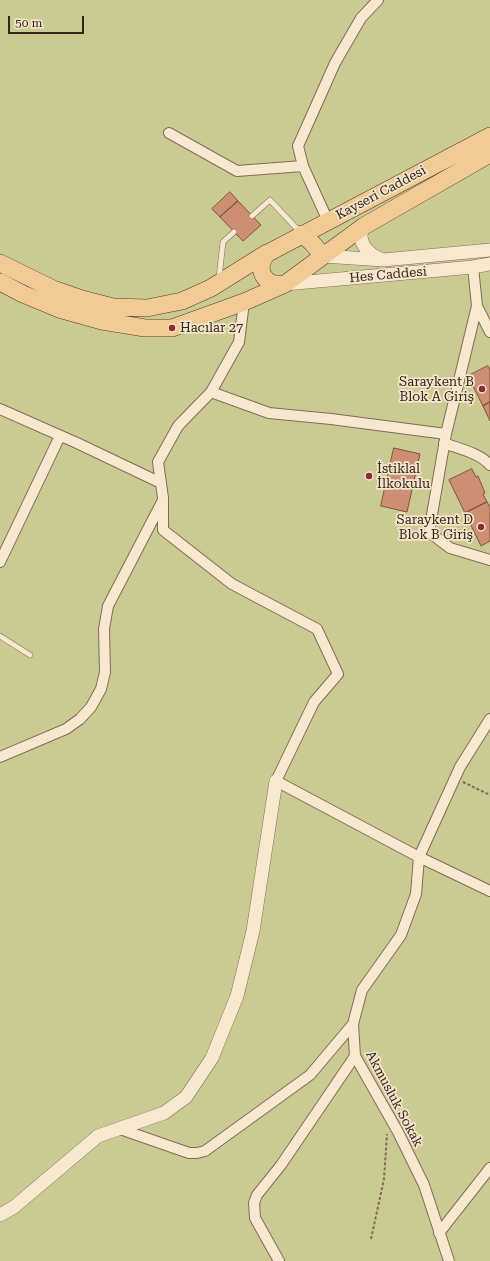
<!DOCTYPE html>
<html>
<head>
<meta charset="utf-8">
<style>
	body { margin:0 }
	#map { position:relative; width:490px; height:1261px; overflow:hidden; background:#eddabd; font-family:"Roboto Serif",serif }
	canvas { display:block }
	.scale { position:absolute; left:8px; top:16px; width:76px; height:18px; box-sizing:border-box; border:2px solid #34251b; border-top:0; padding-left:5px; font-size:12px; line-height:14px; white-space:nowrap; color:#34251b; -webkit-text-stroke:3px #f5e5cc; paint-order:stroke }
</style>
</head>
<body>
<div id="map">
<canvas width="490" height="1261"></canvas>
<div class="scale">50 m</div>
</div>
<script>
const g = document.querySelector('canvas').getContext('2d');
g.lineJoin = 'round';
function fillPath(path, color) { g.fillStyle = color; g.fill(path, 'evenodd'); }
function strokePath(path, color, width, dash) { g.strokeStyle = color; g.lineWidth = width; g.lineCap = dash ? 'butt' : 'round'; g.setLineDash(dash || []); g.stroke(path); }
function drawText(font, color, halo, rows, align = 'center') {
  g.font = font + ' "Roboto Serif",serif'; g.lineWidth = 3.5; g.setLineDash([]); g.textBaseline = 'middle'; g.strokeStyle = halo; g.fillStyle = color; for (const [text, x, y, turn = 0] of rows) {
    g.save(); g.translate(x, y); g.rotate((+turn || 0) * Math.PI / 180); g.textAlign = isNaN(turn) ? turn : align; if (halo) g.strokeText(text, 0, 0); g.fillText(text, 0, 0); g.restore();
  }
}
fillPath(new Path2D(`
	M0 0H490V1261H0Z`), '#cacb92');
const building = new Path2D(`
	M230 192 238 201 220 217 212 209Z
	M238 201 261 225 243 241 220 217Z
	M488 366 490 370V402L483 406 468 376Z
	M490 402V421L483 406Z
	M394 448 420 454 407 512 381 506Z
	M472 469 476 477 478 476 485 493 483 494 487 502 465 513 449 480Z
	M487 502 490 507V541L481 546 465 513Z`);
fillPath(building, '#cc8f73');
strokePath(building, '#84523c', 1);
const service = new Path2D(`
	M252 216 270 200 300 232
	M219 278 223 242 234 232
	M0 636 30 655`);
const minor = new Path2D(`
	M169 133 237 171 303 166
	M328 221 303 166 298 146 335 63 361 18 378 0
	M244 302 239 342 211 392 178 426 158 462 163 498V530L232 584 317 629 338 674 314 702 276 781 419 857 416 894 401 935 362 990 353 1024 355 1056 398 1132 424 1185 449 1261
	M477 306 490 332
	M211 392 269 413 331 419 446 434 477 306 473 267
	M0 409 77 443 161 483
	M446 434 429 532 450 548 490 560
	M444 443C459 449 480 453 490 465
	M0 562 60 436
	M490 719 460 767 419 857 490 891
	M0 757 66 729 80 719 91 707 101 689 105 672 104 629 108 606 163 500
	M120 1129 189 1153H197L205 1151 310 1075 353 1024
	M439 1233 490 1168
	M279 1261 255 1218 254 1203 257 1195 281 1165 355 1056`);
const tertiary = new Path2D(`
	M364 226C355 241 368 254 381 259
	M323 256 383 260 490 250
	M285 284 473 267 490 264
	M0 1215 14 1207 98 1136 164 1113 186 1097 212 1058 237 996 253 931 276 781`);
const primary = new Path2D(`
	M490 136 268 253C253 268 265 288 285 284L364 226 490 154
	M302 234 312 243 323 256
	M0 263 53 289 82 299 113 307 147 308 182 301 211 288 267 253
	M0 282 23 294 59 309 102 321 145 328H172L244 302 285 284`);
strokePath(service, '#856a56', 6);
strokePath(minor, '#856a56', 12);
strokePath(tertiary, '#856a56', 14);
strokePath(primary, '#52392b', 18);
strokePath(new Path2D(`
	M463 782 490 795
	M371 1239 384 1179 387 1134`), '#856a56', 2, [3, 2]);
strokePath(service, '#f8e8d0', 5);
strokePath(minor, '#f8e8d0', 10);
strokePath(tertiary, '#f8e8d0', 13);
strokePath(primary, '#f2cb94', 17);
for (const [x, y, r, color] of [
	[172,328,4,"#932733"],
	[482,389,4,"#932733"],
	[369,476,4,"#932733"],
	[481,527,4,"#932733"]
]) { const dot = new Path2D(); dot.arc(x, y, r, 0, 2 * Math.PI); g.fillStyle = color; g.fill(dot); strokePath(dot, '#f5e5cc', 1.5); }
drawText('13px', '#34251b', '#f5e5cc', [
	["Kayseri Caddesi",381,193,-28],
	["Hes Caddesi",388,275,-5],
	["Akmusluk Sokak",394,1099,62]
]);
drawText('13px', '#34251b', '#f5e5cc', [
	["Hacılar 27",180,328],
	["Saraykent B",474,382,"right"],
	["Blok A Giriş",474,397,"right"],
	["İstiklal",377,469],
	["İlkokulu",377,484],
	["Saraykent D",473,520,"right"],
	["Blok B Giriş",473,535,"right"]
], 'left');
</script>
</body>
</html>
